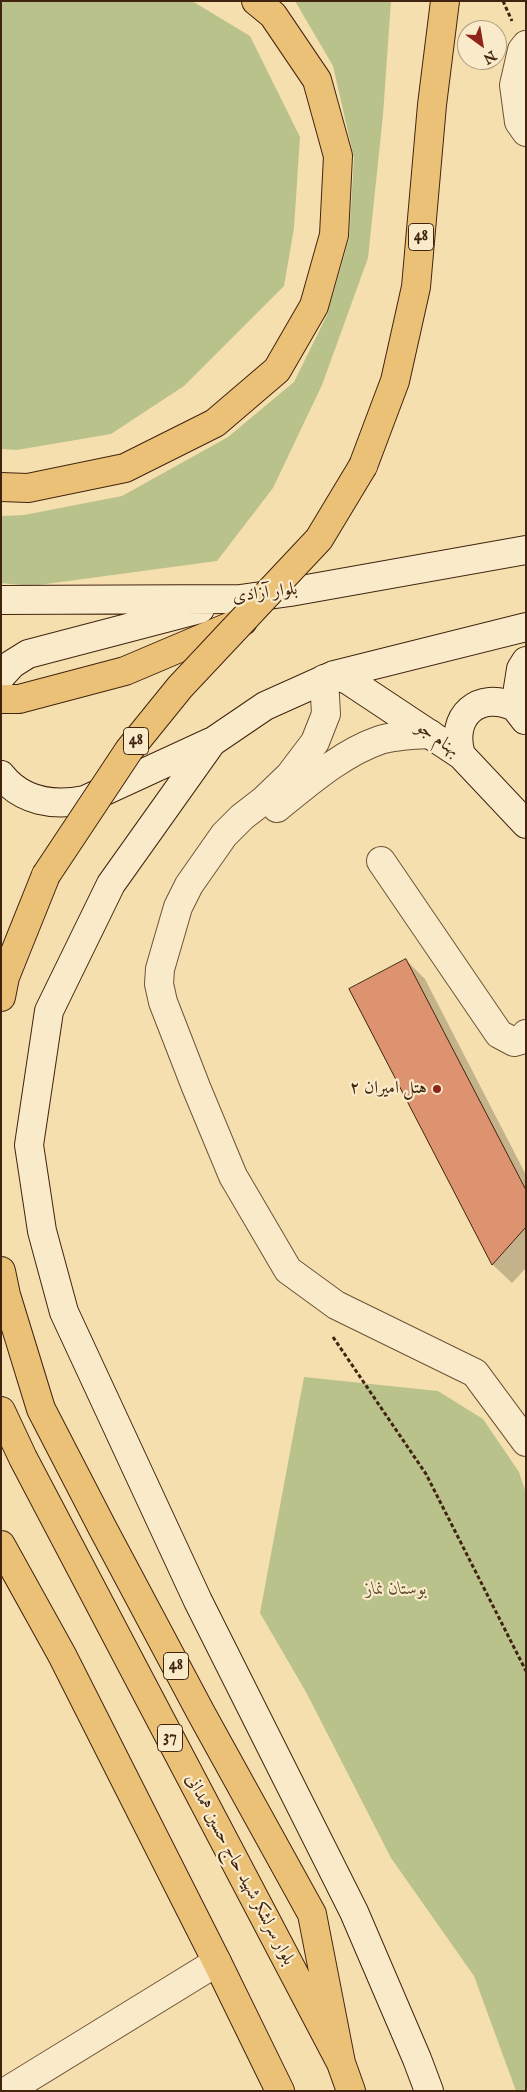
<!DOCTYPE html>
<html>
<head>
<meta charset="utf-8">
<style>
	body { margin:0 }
	#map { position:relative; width:527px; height:2092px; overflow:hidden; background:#f6dfae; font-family:"IM FELL English",serif }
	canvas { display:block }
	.frame { position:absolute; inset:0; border:2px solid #41240f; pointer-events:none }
	.north { position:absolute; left:457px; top:20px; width:50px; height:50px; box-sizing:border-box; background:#f9eaca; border:1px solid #af9b7f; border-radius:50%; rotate:148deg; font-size:14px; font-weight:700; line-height:20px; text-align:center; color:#41240f }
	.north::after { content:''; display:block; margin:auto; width:18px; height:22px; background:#8f2418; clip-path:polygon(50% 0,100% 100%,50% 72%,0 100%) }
</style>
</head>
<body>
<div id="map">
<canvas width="527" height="2092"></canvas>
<div class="frame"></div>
<div class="north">N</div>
</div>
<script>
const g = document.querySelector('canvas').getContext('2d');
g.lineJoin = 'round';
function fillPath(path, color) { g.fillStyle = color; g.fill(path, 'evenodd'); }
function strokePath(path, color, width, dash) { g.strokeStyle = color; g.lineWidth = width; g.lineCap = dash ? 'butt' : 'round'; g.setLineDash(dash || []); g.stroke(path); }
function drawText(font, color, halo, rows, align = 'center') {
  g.font = font + ' "IM FELL English",Amiri,serif'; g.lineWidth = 4.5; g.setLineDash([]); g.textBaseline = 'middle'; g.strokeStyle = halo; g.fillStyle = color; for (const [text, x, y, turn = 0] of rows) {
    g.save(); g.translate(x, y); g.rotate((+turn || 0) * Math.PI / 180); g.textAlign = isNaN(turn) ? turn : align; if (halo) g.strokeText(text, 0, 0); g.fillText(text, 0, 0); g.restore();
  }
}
fillPath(new Path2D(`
	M1 1H192L250 36 300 137 294 228 284 286 184 386 111 434 17 450 1 449Z
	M295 1H391L383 115 368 258 322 385 273 488 217 561 31 586 1 583V516L24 515 122 496 228 437 294 382 327 315 349 239 354 158 333 66Z
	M304 1377 438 1391 483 1419 519 1472 526 1493V2091H516L474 1976 391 1858 306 1692 260 1613Z`), '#bac28c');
fillPath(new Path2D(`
	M406 960 425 979 526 1175V1268L512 1283 493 1265 350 989Z`), '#0003');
const building = new Path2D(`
	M406 959 526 1190V1227L492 1265 349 989Z`);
fillPath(building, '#dd9270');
strokePath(building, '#41240f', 1);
const minor = new Path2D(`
	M526 45 522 50 514 85 519 122 526 132
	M381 861 499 1034 514 1042 521 1040 526 1034
	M7 2091 217 1962`);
const tertiary = new Path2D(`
	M324 679 326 714 315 742 290 775 264 800 242 817 224 835 189 885 178 907 160 969 159 984 163 1002 196 1087 233 1176 288 1270 336 1305 475 1373 526 1442
	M277 808C308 783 342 753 380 740 396 735 414 735 430 734`);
const secondary = new Path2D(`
	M1 600 240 599 290 592 526 550
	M334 675 348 680 461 755 526 824
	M1 676 12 664 28 654 200 609
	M525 720 515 707 521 669 526 661
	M461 755C449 716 479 690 515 707
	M1 775C22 802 54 806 85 800L211 742
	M429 2091 417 2059 354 1912 198 1601 64 1312 42 1231 29 1145 49 1011 111 884 212 742 265 706 334 675 526 627`);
const trunk = new Path2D(`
	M363 466 395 381 416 287 432 105 445 1
	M1 487 28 488 125 468 215 423 277 370 314 306 334 235 338 156 317 80 273 15 256 1
	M1 699H19L125 671 243 621
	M1 997 5 977 46 875
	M1 1271 6 1295 41 1409 102 1527 201 1713 312 1914 341 2063
	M1 1411 23 1458 341 2063 351 2091
	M1 1545 62 1655 217 1962 280 2091`);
strokePath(minor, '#6e5337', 30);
strokePath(tertiary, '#6e5337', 30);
strokePath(secondary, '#41240f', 30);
strokePath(trunk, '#41240f', 30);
strokePath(new Path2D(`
	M503 1 512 21
	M333 1337 426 1474 526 1671`), '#41240f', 3, [4, 2.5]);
strokePath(minor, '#f9eaca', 28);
strokePath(tertiary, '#f9eaca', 28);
strokePath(secondary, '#f9eaca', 28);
strokePath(trunk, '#ebc077', 28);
const trunkBridge = new Path2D(`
	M46 875 129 750 180 687 319 539 363 466`);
strokePath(trunkBridge, '#41240f', 30, []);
strokePath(trunkBridge, '#ebc077', 28);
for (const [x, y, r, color] of [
	[437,1089,5,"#8f2418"]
]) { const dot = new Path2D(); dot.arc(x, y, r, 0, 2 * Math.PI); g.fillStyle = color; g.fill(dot); strokePath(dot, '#f9eaca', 2); }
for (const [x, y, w] of [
	[421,237,25],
	[136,741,25],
	[176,1666,25],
	[170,1738,25]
]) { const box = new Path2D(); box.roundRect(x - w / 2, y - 13.5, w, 27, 4); g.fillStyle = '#f9eaca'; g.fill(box); strokePath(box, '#41240f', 1); }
drawText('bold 16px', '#41240f', null, [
	["48",421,237],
	["48",136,741],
	["48",176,1666],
	["37",170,1738]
]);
drawText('18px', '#41240f', '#f9eaca', [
	["بلوار آزادی",265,594,-7],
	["بهنام جو",437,740,35],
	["بلوار سرلشکر شهید حاج حسین همدانی",239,1870,62]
]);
drawText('18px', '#41240f', '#f9eaca', [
	["هتل امیران ۲",427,1089]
], 'right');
drawText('italic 18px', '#5f4c2e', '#f9eaca', [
	["بوستان نماز",396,1590]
]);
</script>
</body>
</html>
